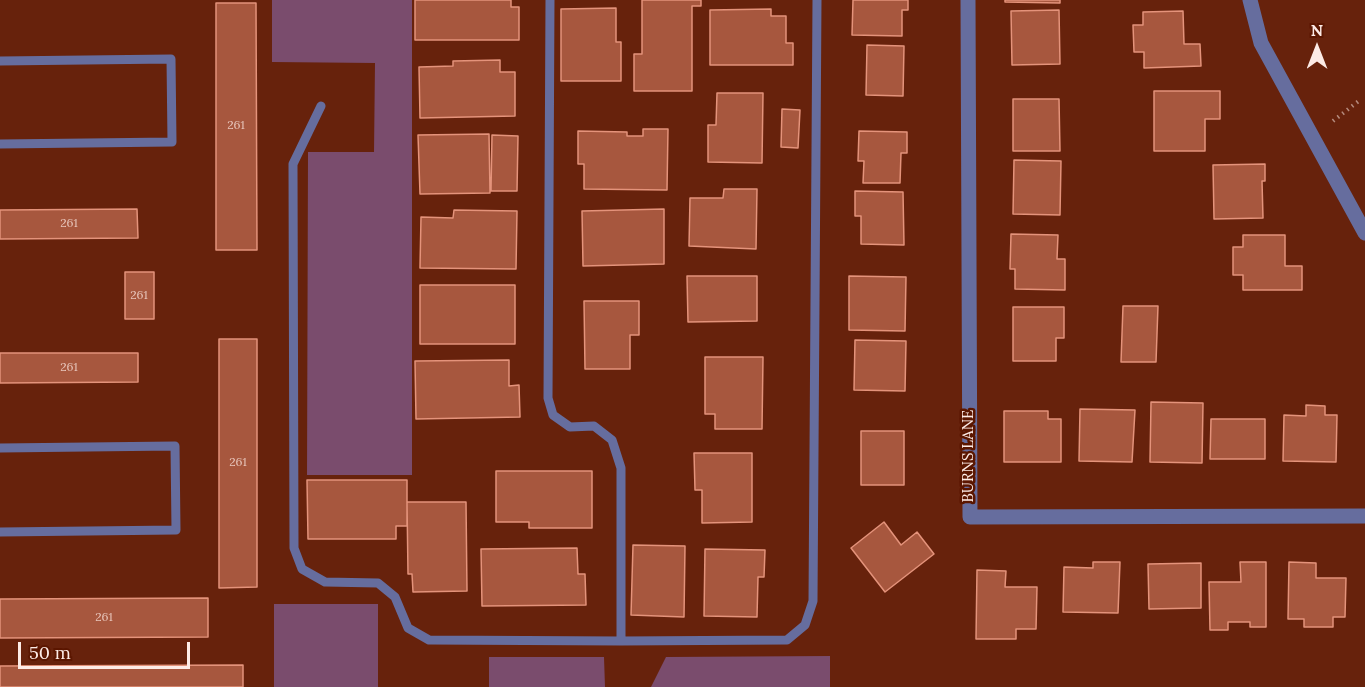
<!DOCTYPE html>
<html>
<head>
<meta charset="utf-8">
<style>
	body { margin:0 }
	#map { position:relative; width:1365px; height:687px; overflow:hidden; background:#67220c; font-family:Lora,serif }
	canvas { display:block }
	.north { position:absolute; left:1287px; top:18px; width:60px; height:60px; -webkit-text-stroke:4px #5b1600; paint-order:stroke; rotate:0deg; font-size:16px; font-weight:700; line-height:24px; text-align:center; color:#fdebe6 }
	.north::after { content:''; display:block; margin:auto; width:21px; height:27px; background:#fdebe6; clip-path:polygon(50% 0,100% 100%,50% 72%,0 100%) }
	.scale { position:absolute; left:18px; top:642px; width:172px; height:27px; box-sizing:border-box; border:3px solid #fdebe6; border-top:0; padding-left:8px; font-size:18px; line-height:21px; white-space:nowrap; color:#fdebe6; -webkit-text-stroke:4px #5b1600; paint-order:stroke }
</style>
</head>
<body>
<div id="map">
<canvas width="1365" height="687"></canvas>
<div class="north">N</div>
<div class="scale">50 m</div>
</div>
<script>
const g = document.querySelector('canvas').getContext('2d');
g.lineJoin = 'round';
function fillPath(path, color) { g.fillStyle = color; g.fill(path, 'evenodd'); }
function strokePath(path, color, width, dash) { g.strokeStyle = color; g.lineWidth = width; g.lineCap = dash ? 'butt' : 'round'; g.setLineDash(dash || []); g.stroke(path); }
function drawText(font, color, halo, rows, align = 'center') {
  g.font = font + ' Lora,serif'; g.lineWidth = 5; g.setLineDash([]); g.textBaseline = 'middle'; g.strokeStyle = halo; g.fillStyle = color; for (const [text, x, y, turn = 0] of rows) {
    g.save(); g.translate(x, y); g.rotate((+turn || 0) * Math.PI / 180); g.textAlign = isNaN(turn) ? turn : align; if (halo) g.strokeText(text, 0, 0); g.fillText(text, 0, 0); g.restore();
  }
}
fillPath(new Path2D(`
	M272 0H412V475H307L308 152H374L375 63 272 62Z
	M274 604H378V687H274Z
	M830 656V687H651L666 657Z
	M489 657H604L605 687H489Z`), '#7a4c6d');
const building = new Path2D(`
	M415 0H511V7H519V40H415Z
	M642 0H701V6H692V91H634V54H642Z
	M853 0H908V10H902V36L852 35Z
	M1005 0H1060V3L1005 2Z
	M216 3H256L257 250H216Z
	M616 8V42H621V81H561V9Z
	M771 9V16H786V43H793V65H710V10Z
	M1059 10 1060 64 1012 65 1011 11Z
	M1183 11 1184 44H1200L1201 66 1144 68V52H1134L1133 25H1143V12Z
	M867 45 904 46 903 96 866 95Z
	M500 60V72H515V116L420 118 419 67 453 66V61Z
	M1154 91H1220V119H1205V151H1154Z
	M717 93H763L762 163 708 162V125H716Z
	M1013 99H1059L1060 151H1013Z
	M782 109 800 110 798 148 781 147Z
	M643 129H668L667 190 584 189V164H578V131L627 132V136H643Z
	M859 131 907 132V153H901L900 183H863L864 161H858Z
	M489 134 490 193 420 194 418 135Z
	M492 135 518 136 517 191H491Z
	M1014 160 1061 161 1060 215 1013 214Z
	M1265 164V181H1262L1263 218 1214 219 1213 165Z
	M724 189H757L756 249 689 246 690 198H723Z
	M855 191 903 192 904 245 861 244V216H855Z
	M137 209 138 238 0 239V210Z
	M664 209V264L583 266 582 211Z
	M454 210 517 211 516 269 420 268 421 217 453 218Z
	M1011 234 1058 235 1057 259H1065V290L1015 289V269H1010Z
	M1243 235H1285V266H1302V290H1243V275H1233V247H1243Z
	M125 272H154V319H125Z
	M687 276H757V321L688 322Z
	M849 276 906 277 905 331 849 330Z
	M420 285H515V344H420Z
	M584 301H639V335H630V369H585Z
	M1123 306H1158L1156 362H1121Z
	M1013 307H1064V338H1056V361H1013Z
	M219 339H257V587L219 588Z
	M855 340 906 341 905 391 854 390Z
	M0 353H138V382L0 383Z
	M705 357H763L762 429H715V414H705Z
	M509 360V386L519 385 520 417 416 419 415 361Z
	M1151 402 1203 403 1202 463 1150 462Z
	M1306 405 1325 406V415H1337L1336 462 1283 461 1284 415 1306 416Z
	M1080 409 1135 410 1132 462 1079 461Z
	M1004 411H1048V419H1061V462H1004Z
	M1211 419H1265V459H1210Z
	M861 431H904V485H861Z
	M694 453H752V522L702 523V490H695Z
	M496 471H592V528H529V522H496Z
	M307 480H407V526H396V539H308Z
	M407 502H466L467 591 413 592 412 574H408Z
	M884 522 901 545 917 532 934 554 885 592 851 548Z
	M633 545 685 546 684 617 631 615Z
	M577 548 578 574H585L586 605 482 606 481 549Z
	M705 549 765 550 764 577H758L757 617 704 616Z
	M1093 562H1120L1118 613 1063 612 1064 567 1093 568Z
	M1240 562H1266V627H1250V622H1228V630H1210L1209 582H1241Z
	M1289 562 1316 563V578H1346L1345 617H1333V627H1304V619H1288Z
	M1201 563V608L1149 609 1148 564Z
	M977 570 1006 571 1005 587H1037L1036 629H1016V639H976Z
	M208 598V637L0 638V599Z
	M243 665V687H0V666Z`);
fillPath(building, '#a7573e');
strokePath(building, '#e4937b', 1.5);
strokePath(new Path2D(`
	M1333 121 1360 100`), '#b58b7e', 4, [1.5, 4.5]);
strokePath(new Path2D(`
	M550 0 548 398 553 415 570 427 594 426 612 440 621 468V641L787 640 805 625 813 601 817 0
	M0 61 171 59 172 142 0 144
	M321 106 293 164 294 548 302 569 325 582 378 583 395 597 408 628 429 640 621 641
	M0 448 175 446 176 530 0 532`), '#666d9e', 9);
strokePath(new Path2D(`
	M968 0 970 517 1365 516
	M1250 0 1261 43 1365 233`), '#666d9e', 15);
drawText('12px', '#e8c6bc', null, [
	["261",236,126],
	["261",69,224],
	["261",139,296],
	["261",69,368],
	["261",238,463],
	["261",104,618]
]);
drawText('15px', '#fdebe6', '#5b1600', [
	["BURNS LANE",969,456,-90]
]);
</script>
</body>
</html>
